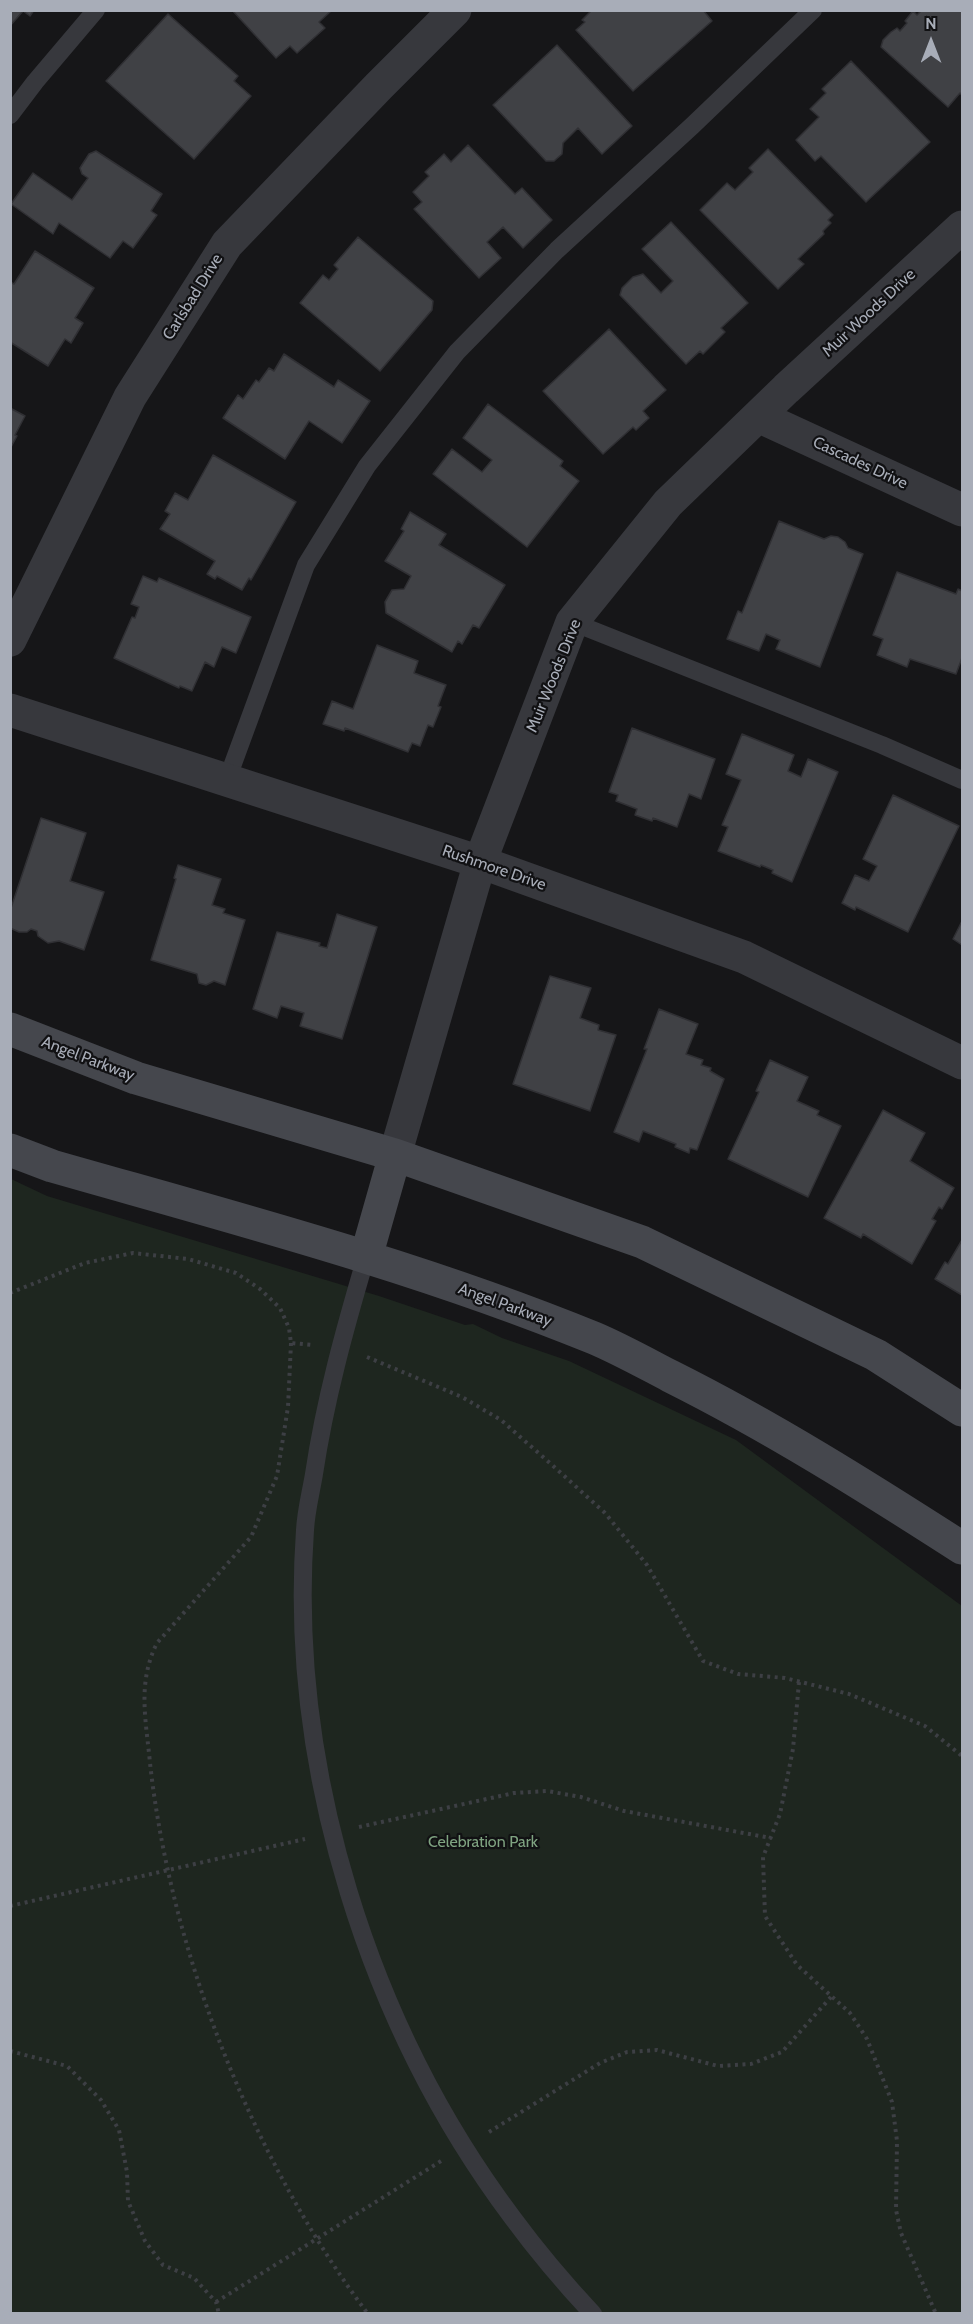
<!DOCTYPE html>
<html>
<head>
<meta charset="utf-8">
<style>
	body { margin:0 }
	#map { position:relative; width:973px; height:2324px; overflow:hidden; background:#161618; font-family:Cabin,sans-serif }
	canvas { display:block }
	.frame { position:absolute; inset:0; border:12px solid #a8adb8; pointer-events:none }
	.north { position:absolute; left:901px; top:12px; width:60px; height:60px; -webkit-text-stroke:4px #111113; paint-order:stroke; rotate:0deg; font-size:16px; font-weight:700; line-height:24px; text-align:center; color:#a8adb8 }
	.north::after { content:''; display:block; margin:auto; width:21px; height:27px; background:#a8adb8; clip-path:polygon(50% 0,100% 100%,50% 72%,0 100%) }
</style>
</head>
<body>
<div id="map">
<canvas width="973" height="2324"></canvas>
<div class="frame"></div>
<div class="north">N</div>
</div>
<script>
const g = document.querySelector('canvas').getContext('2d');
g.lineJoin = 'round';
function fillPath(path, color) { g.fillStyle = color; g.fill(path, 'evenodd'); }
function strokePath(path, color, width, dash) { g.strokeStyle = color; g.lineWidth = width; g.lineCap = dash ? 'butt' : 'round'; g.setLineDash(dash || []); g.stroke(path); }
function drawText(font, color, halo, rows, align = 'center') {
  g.font = font + ' Cabin,sans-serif'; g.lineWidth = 4.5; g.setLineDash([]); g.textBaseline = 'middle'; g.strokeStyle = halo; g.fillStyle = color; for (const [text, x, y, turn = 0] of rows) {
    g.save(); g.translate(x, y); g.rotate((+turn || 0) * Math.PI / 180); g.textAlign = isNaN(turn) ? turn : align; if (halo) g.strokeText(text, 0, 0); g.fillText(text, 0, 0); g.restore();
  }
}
fillPath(new Path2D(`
	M11 1179 47 1196 379 1296 465 1325 473 1324 502 1338 569 1361 736 1440 962 1606V2313H11Z`), '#1e261f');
const building = new Path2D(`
	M10 10H34L30 16 23 11 10 26Z
	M232 10H331V11L319 22 325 28 297 53 290 46 276 58Z
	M592 10H703L712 21 633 91 576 30 585 22 582 20Z
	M922 10H962V95L960 93 948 107 881 47 883 40 891 32 897 28 900 31 907 23 905 21 913 11 917 15Z
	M168 14 238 76 234 81 251 96 194 159 106 81Z
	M557 45 632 126 602 154 578 128 563 143 562 154 554 161H546L493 105Z
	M851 61 930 142 866 202 821 156 815 161 796 140 819 117 810 109 826 93 822 89Z
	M468 145 515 194 522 188 552 220 523 248 503 227 487 242 501 258 479 278 414 209 422 202 413 192 429 176 425 172 444 154 451 162Z
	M768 149 833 215 828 220 831 223 823 231 824 234 798 259 804 264 778 289 700 210 727 183 735 190 753 172 749 168Z
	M96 151 162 194 151 211 157 215 133 248 123 241 110 258 59 223 53 234 11 204 33 173 72 200 88 178 82 174 80 168 89 154Z
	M671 222 748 303 721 328 725 332 703 354 700 351 686 364 620 295 622 288 633 277 643 274 661 293 673 281 642 249Z
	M358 237 433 301 432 310 380 371 300 303 323 275 329 280 338 269 334 265Z
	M35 251 94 288 75 318 83 323 71 343 65 339 48 366 10 342V282L14 284Z
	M609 329 666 390 643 411 649 418 636 430 633 427 603 454 543 391Z
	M284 354 334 387 338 380 370 401 342 443 309 421 285 459 223 418 238 395 243 399 256 380 259 382 269 368 274 371Z
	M488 404 563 461 560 466 579 481 527 547 433 474 452 449 482 472 492 460 463 438Z
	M10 408 25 416 15 435 17 436 10 449Z
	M213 455 296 502 251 580 249 578 242 590 217 576 215 579 207 574 215 561 160 529 170 514 165 511 175 493 188 500Z
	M410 512 446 534 439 545 505 585 479 628 473 625 462 644 458 641 452 652 386 613 385 602 392 590 404 589 411 576 385 561 404 531 401 529Z
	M779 521 824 539 831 536 838 537 845 542 848 548 863 554 820 667 776 649 780 640 766 634 759 651 727 639 738 611 742 613Z
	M897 572 956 594 958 589 962 591V658L956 674 910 659 907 667 877 655 883 639 873 635Z
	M143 576 157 582 159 578 251 617 236 653 222 647 214 667 205 662 192 691 180 686 179 688 114 658 132 617 135 618 139 607 131 604Z
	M377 645 418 661 414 673 446 685 438 706 441 707 433 727 428 725 420 746 412 743 408 752 345 728 344 731 323 724 332 701 353 709Z
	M632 728 715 759 701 799 689 794 677 827 653 818 652 821 635 815 637 809 616 801 618 795 609 792Z
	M742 734 794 755 788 771 801 777 808 759 838 772 792 882 772 873 773 870 761 865 760 867 718 851 728 827 722 825 741 780 726 774Z
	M893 795 959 826 908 932 856 907 855 910 842 903 855 875 869 881 877 866 863 859Z
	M41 818 86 833 70 881 104 892 84 950 59 941 48 943 38 936 37 931 31 929 27 932H19L10 928V911Z
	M178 865 221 879 212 905 225 909 223 913 245 920 225 985 214 981 206 985 199 983 197 974 151 960 176 879 174 878Z
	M337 914 377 927 342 1039 300 1026 304 1013 281 1006 277 1018 253 1009 277 932 320 943 319 946 327 948Z
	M962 921V945L953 939Z
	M550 976 591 988 580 1018 599 1025 598 1030 616 1035 590 1111 513 1084Z
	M659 1009 698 1024 686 1054 703 1060 701 1065 711 1068 710 1071 724 1079 697 1150 690 1148 689 1153 675 1147 676 1144 643 1131 639 1142 614 1132 647 1049H644Z
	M770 1060 808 1077 797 1101 819 1111 817 1115 841 1126 808 1197 728 1159 759 1092 756 1091Z
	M883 1110 925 1133 910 1161 954 1188 942 1209 939 1207 932 1219 936 1221 912 1264 863 1234 861 1238 824 1218Z
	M962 1240V1295L935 1279 945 1262 948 1264Z`);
fillPath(building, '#404145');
strokePath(building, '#303034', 1.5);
strokePath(new Path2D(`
	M10 1293 85 1263 133 1253 188 1259 236 1273 260 1289 280 1308 289 1328 291 1343 313 1345
	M291 1343 288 1407 277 1476 251 1537 157 1643C137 1683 146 1720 150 1763 171 1953 253 2161 368 2314
	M367 1357 462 1397 501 1420 551 1464 605 1513 647 1565 703 1661 738 1674 785 1678 849 1694 925 1726 962 1756
	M799 1682 793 1749 780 1814 763 1857 765 1916 797 1965 850 2013 867 2039 892 2102 897 2141 896 2210 901 2233 936 2314
	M359 1827 514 1793 547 1791 581 1797 624 1811 771 1838
	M10 1906 305 1839
	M10 2051 67 2066 101 2100 119 2130 127 2172 128 2201 145 2241 163 2265 194 2278 216 2302 219 2314
	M489 2132 600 2063 627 2052 657 2050 718 2066 751 2064 782 2052 831 1997
	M216 2302 441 2161`), '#3d3f44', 4, [3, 4.5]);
strokePath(new Path2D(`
	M10 115 35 82 96 10
	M572 622 882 745 962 780
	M227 780 306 565 367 466 457 352 557 250 692 126 813 10
	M366 1257C345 1328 325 1400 314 1474 311 1492 306 1511 305 1530 288 1769 369 2026 512 2217 537 2251 564 2283 593 2314`), '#37383d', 18);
strokePath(new Path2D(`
	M758 416 962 510
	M10 640 130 397 227 244 379 86 455 10
	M10 710 480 862 744 957 962 1063
	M395 1155 480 862 572 622 668 503 786 389 962 227`), '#37383d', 33);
strokePath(new Path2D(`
	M10 1029 136 1078 395 1155 642 1242 876 1355 962 1410
	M10 1150 52 1166C234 1218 418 1266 594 1338 620 1349 645 1363 670 1376 772 1427 867 1487 962 1548
	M366 1257 395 1155`), '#45474d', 33);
drawText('16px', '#a8adb8', '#111113', [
	["Carlsbad Drive",193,297,-58],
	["Muir Woods Drive",869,313,-43],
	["Cascades Drive",860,463,25],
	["Muir Woods Drive",554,676,-68],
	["Rushmore Drive",494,868,19],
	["Angel Parkway",88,1059,21],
	["Angel Parkway",505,1305,20]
]);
drawText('16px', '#7fa381', '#111113', [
	["Celebration Park",483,1842]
]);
</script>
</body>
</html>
